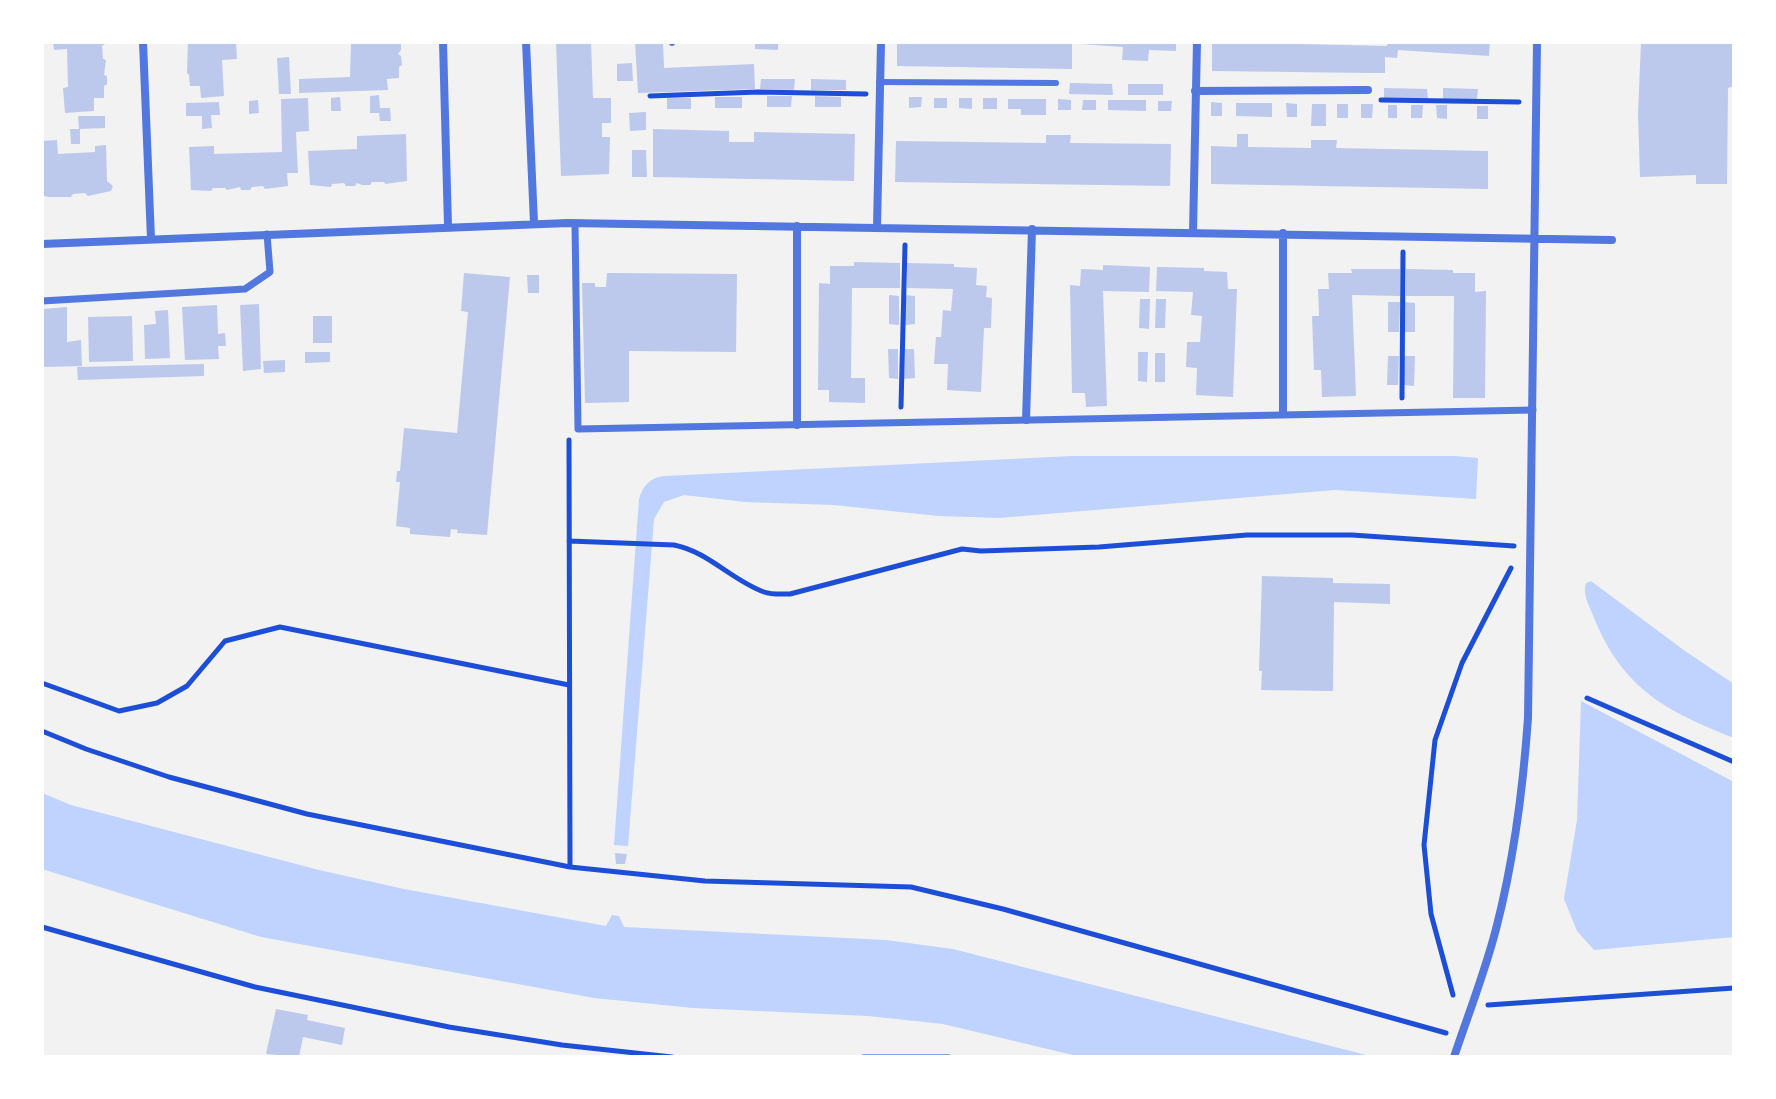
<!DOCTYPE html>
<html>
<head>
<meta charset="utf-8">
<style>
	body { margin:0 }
	#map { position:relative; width:1776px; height:1099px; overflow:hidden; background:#f2f2f2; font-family:"Zilla Slab",serif }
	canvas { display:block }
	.frame { position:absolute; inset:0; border:44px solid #fff; pointer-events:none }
</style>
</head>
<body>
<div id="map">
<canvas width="1776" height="1099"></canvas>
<div class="frame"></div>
</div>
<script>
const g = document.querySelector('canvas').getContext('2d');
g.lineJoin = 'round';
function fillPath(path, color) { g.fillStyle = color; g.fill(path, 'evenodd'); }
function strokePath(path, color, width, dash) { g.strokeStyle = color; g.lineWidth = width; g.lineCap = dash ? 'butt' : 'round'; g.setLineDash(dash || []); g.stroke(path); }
fillPath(new Path2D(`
	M1072 456H1455L1478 458 1476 499 1335 490 999 518 938 516 834 505 745 502 684 495 664 502 654 519 628 846 614 845 639 499C643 485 651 477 665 476Z
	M1591 581 1685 651 1734 684V738C1666 711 1623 689 1594 618 1590 607 1582 595 1586 583Z
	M1581 701 1734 782V937L1594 950 1577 931 1564 899 1577 820Z
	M42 793 71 805 319 870 404 889 606 926 612 915 619 916 624 927 886 940 953 949 1374 1057H1081L943 1024 868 1016 693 1008 594 998 261 937 42 869Z`), '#bfd3fe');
fillPath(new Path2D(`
	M53 42H108L102 46 103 59 106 60 104 75 107 76V84L104 86V98H94V111L65 113 63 88 68 87 67 49 54 50Z
	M188 42H236L237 59 222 60 224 96 201 98 200 86H190L189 75 187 73Z
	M351 42H401V50L398 54 401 56 402 65 399 67V78L387 79 388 90 299 93V79L350 77Z
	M556 42H591L593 98H611V123H602V137H610L609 174 561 176Z
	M635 42H663L664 68 754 64 755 89 638 93Z
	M755 42H778V50L755 49Z
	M897 42H1072V69L897 66Z
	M1080 42H1176V51L1149 50 1148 61 1122 60 1123 47 1080 44Z
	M1212 42 1387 46 1388 42H1490L1489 56 1398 50 1397 58 1385 57V73H1372L1212 71Z
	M1641 42H1732L1734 86 1728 88 1727 184H1696V175L1640 177 1638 114Z
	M289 57 291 94H279L277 58Z
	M632 63 633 81H617V64Z
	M761 79H795L794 90 760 89Z
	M811 79 846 80V90H811Z
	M1070 83 1112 84 1113 95 1069 94Z
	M1128 84H1163V95H1128Z
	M1384 88 1427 89 1428 99H1384Z
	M1443 88 1478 89 1477 99H1443Z
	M379 95 380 108H390L391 121H380L379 113H370V96Z
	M767 96H792L791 107H767Z
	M815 96 841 97V107H815Z
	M340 97 341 111H331V98Z
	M715 97H742V108H715Z
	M909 97H922L921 107 909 108Z
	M308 98 309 131 296 132 298 173H287L288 186 265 189 263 186 252 187 250 190H241L240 187 227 190 225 188H213L211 191 191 190 189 147 214 146V154L282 152 281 99Z
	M667 98H691V109H667Z
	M934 98H947V108H934Z
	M959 98H972V109L959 108Z
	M983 98H997V109H983Z
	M1008 99H1046V115H1021V109H1008Z
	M1058 99 1071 100V110H1058Z
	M258 100 259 113 249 114V101Z
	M1083 100H1096V110H1082Z
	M1108 100H1146V111L1108 110Z
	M1158 101H1172L1171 111H1158Z
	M219 102 220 115H211L212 128 202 129V116H186V103Z
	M1211 102 1222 103V116H1211Z
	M1236 103H1272V117L1236 116Z
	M1286 103 1297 104V117H1287Z
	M1312 104H1326V126H1311Z
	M1337 104H1348V118H1337Z
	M1361 104H1373L1372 118H1361Z
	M1388 105H1397V118H1388Z
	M1411 105H1423L1422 118H1411Z
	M1436 105H1447V119L1437 118Z
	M1477 106H1488V119H1477Z
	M646 112V130L630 131 629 113Z
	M78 116H105V128L79 129Z
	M70 129H80V144H71Z
	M653 129 729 131V142H754V132L855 134 854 181 653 177Z
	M406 134 407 181 385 184 384 182H372L370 185H362L357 183 355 186H346L344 183 332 184 331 187 310 185 308 151 357 149V136Z
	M1237 134H1248V147L1311 148V140H1337L1336 148 1488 151V189L1211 184V146L1237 147Z
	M1046 135H1071L1070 143 1171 144 1170 186 895 182 896 141 1046 143Z
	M57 140 58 154 95 152V146L106 145 107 181 113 186 111 191 88 196 85 193 73 194 71 197H48L42 195V141Z
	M632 150H646L647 177H632Z
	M854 262 900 263V288H852L851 378H865V403L829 402V390H818L819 283 830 284V266H854Z
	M907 263 954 264V267L977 268 976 285 987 286 986 297 992 298 991 328H984L981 392 947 390 948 364H934L936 337H941L943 310 951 311 953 289 907 288Z
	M1103 265 1150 267 1149 292 1103 291 1107 406 1086 407 1085 393H1072L1070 285 1080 286 1081 269 1103 270Z
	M1157 267 1204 268V271L1227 272 1228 289H1237L1233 397 1196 395 1197 368 1186 367 1187 342H1200L1202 316 1191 315 1193 292 1156 291Z
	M1351 269H1400V296L1352 295 1356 396 1322 397 1321 370H1314L1313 344 1312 316H1319L1318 289H1329L1328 273H1352Z
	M1406 269 1453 270V273H1475V292L1486 291 1485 398H1453L1454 296H1406Z
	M464 273 510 277 487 535 457 533 458 530 451 529 450 537 410 534V528L396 526 400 482H396L397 471H400L404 428 457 433 468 312 461 311Z
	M607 273 737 274 736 352 629 351V402L585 403 582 283H595V287H606Z
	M527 275H539V293H528Z
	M889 295 899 296V325L889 324Z
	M905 295 915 296V324L905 325Z
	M1140 299H1150L1149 329 1139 328Z
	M1156 299H1166L1165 328H1155Z
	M1388 302H1400L1399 332H1388Z
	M1404 302 1415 303V332H1404Z
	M259 304 261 369 243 371 240 305Z
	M217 305 218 334 225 333 226 346H218L219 359 185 360 182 307Z
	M67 307V342L81 340 82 366 42 367V309Z
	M168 310 170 358 145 359 144 325 156 324 155 311Z
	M132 316 133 361 89 362 88 317Z
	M313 316H332V343H313Z
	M888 349H898V379L889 378Z
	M905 349H914L915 378 904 379Z
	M305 352H330V362L305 363Z
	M1138 352H1148L1147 382 1138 381Z
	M1155 353H1165V382H1155Z
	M1388 356H1399L1398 385H1387Z
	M1403 356H1415L1414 386 1403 385Z
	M285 360V372L264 373 263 361Z
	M204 364V376L78 380 77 367Z
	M1262 576 1333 578V583L1390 584V604L1334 602 1333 691 1261 690 1262 671H1259Z
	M615 853 627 854 625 864H616Z
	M276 1009 308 1015 307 1020 345 1028 342 1045 303 1037 299 1057 266 1054Z`), '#bdc9ec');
strokePath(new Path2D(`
	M650 96 758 92 866 94
	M1381 100 1519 102
	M1402 398 1403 252
	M901 407 905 245
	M569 440 570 867
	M569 541 674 545C709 552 731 580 764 592 772 595 782 594 790 594L962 549 981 551 1099 547 1247 535H1352L1514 546
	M42 683 119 711 157 703 187 686 225 641 280 627 569 685
	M1587 698 1734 762
	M42 731 86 749 169 777 307 814 570 867 705 881 911 887 1003 909 1446 1033
	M42 927 255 987 449 1027 562 1045 672 1057
	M1453 995 1431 914 1424 845 1435 740 1462 663 1511 568
	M1488 1005 1734 988
	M863 1057H949`), '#1d4ed8', 5);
strokePath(new Path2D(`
	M672 42V43
	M879 82 1056 83`), '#5277de', 6);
strokePath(new Path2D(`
	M575 224 578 429 1533 410
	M42 301 245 289 270 272 267 234`), '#5277de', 7);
strokePath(new Path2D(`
	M143 42 151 239
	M443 42 448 226
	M526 42 534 223
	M1195 91 1368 90
	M797 226V425
	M877 227 881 42
	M1193 232 1197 42
	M1283 233V414
	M42 244 568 223 1612 240
	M1026 420 1032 229
	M1454 1057C1468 1015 1485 972 1496 929 1514 860 1523 789 1528 718L1537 42`), '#5277de', 8);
</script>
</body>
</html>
